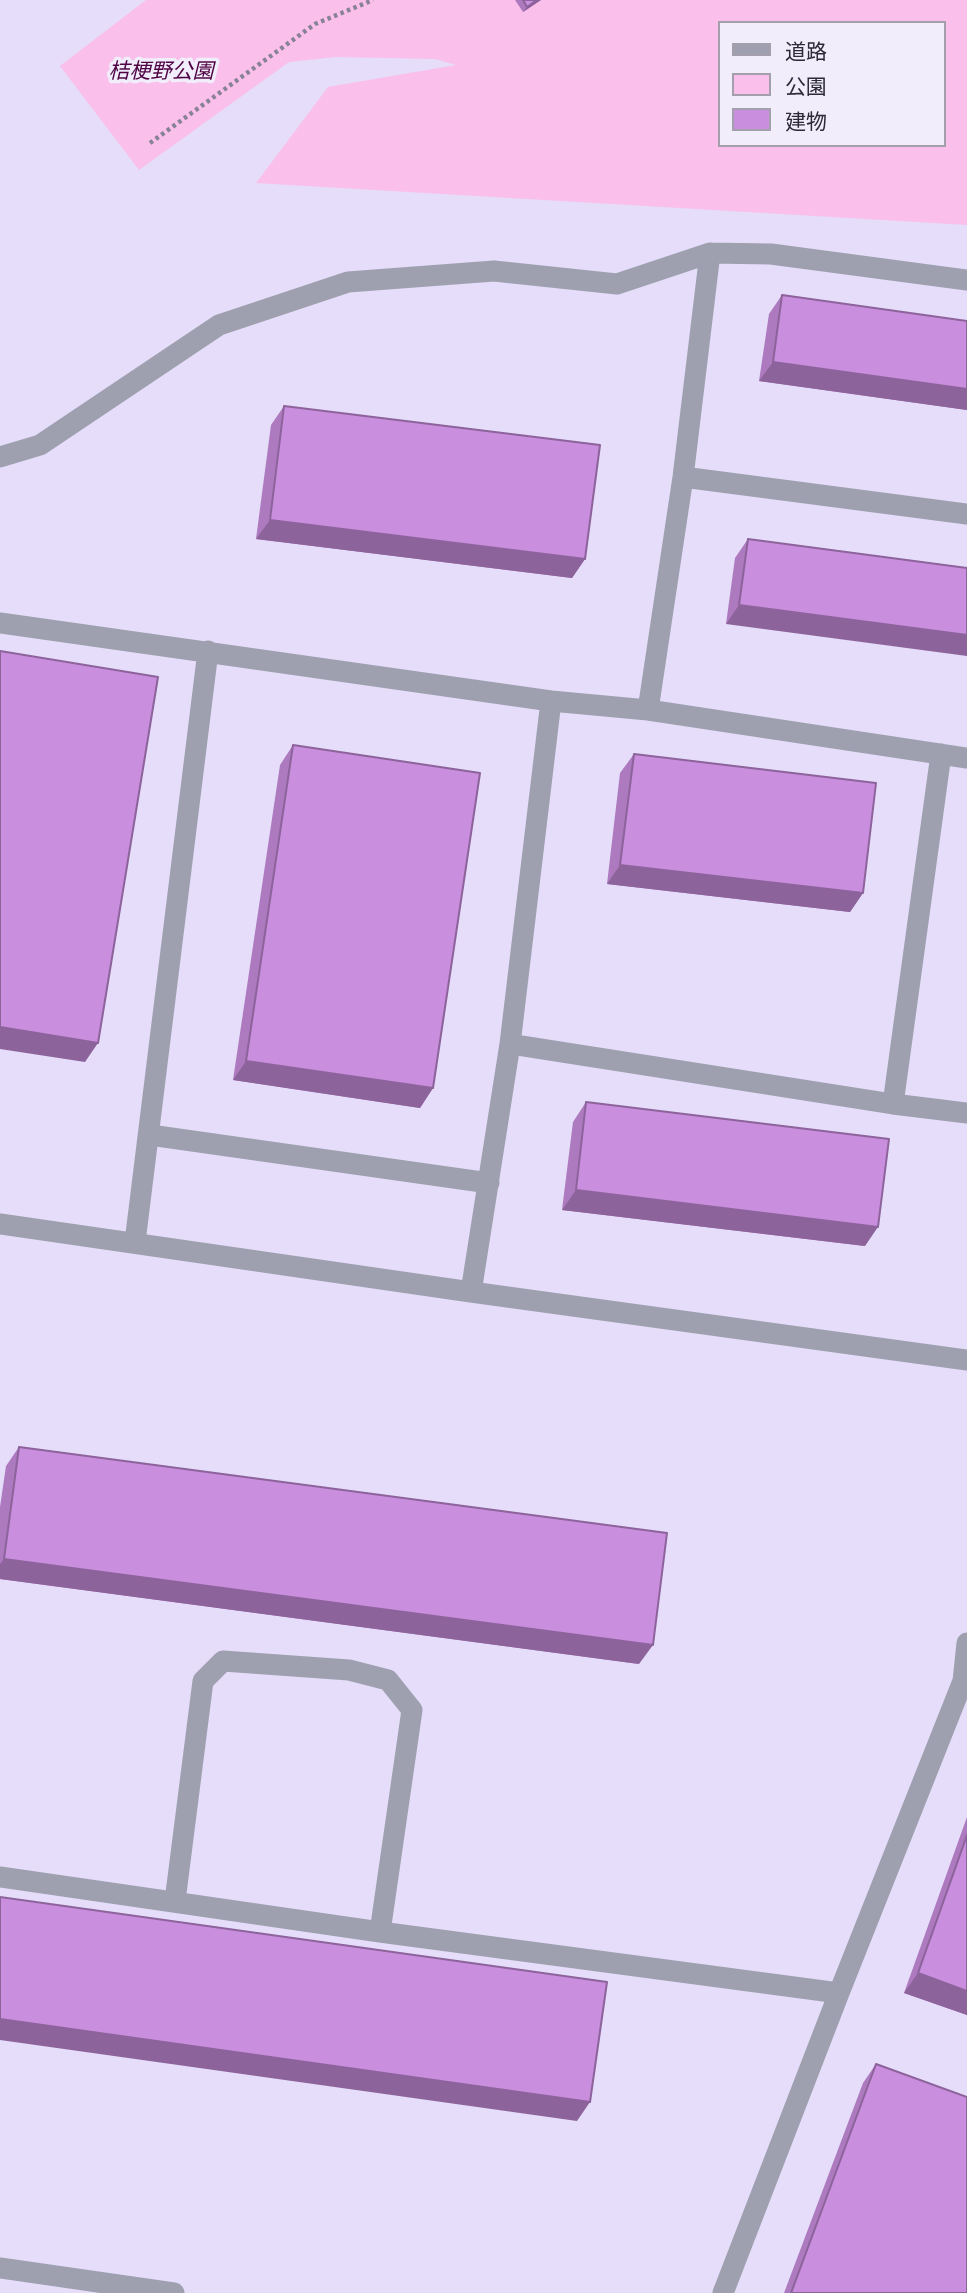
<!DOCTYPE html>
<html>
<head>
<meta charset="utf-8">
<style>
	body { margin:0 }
	#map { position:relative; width:967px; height:2293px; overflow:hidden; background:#e5ddfa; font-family:Merriweather,"Noto Sans JP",serif }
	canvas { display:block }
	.legend { position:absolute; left:718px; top:21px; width:228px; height:126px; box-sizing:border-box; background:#f1edfb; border:2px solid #a39fad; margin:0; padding:9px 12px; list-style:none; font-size:21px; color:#2d2a37 }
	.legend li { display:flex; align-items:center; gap:14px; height:35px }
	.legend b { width:35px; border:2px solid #a39fad }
</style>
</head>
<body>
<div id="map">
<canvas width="967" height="2293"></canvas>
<ul class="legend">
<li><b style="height:9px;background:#9ea0af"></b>道路</li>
<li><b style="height:19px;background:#fabfea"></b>公園</li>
<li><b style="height:19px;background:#c98ede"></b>建物</li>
</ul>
</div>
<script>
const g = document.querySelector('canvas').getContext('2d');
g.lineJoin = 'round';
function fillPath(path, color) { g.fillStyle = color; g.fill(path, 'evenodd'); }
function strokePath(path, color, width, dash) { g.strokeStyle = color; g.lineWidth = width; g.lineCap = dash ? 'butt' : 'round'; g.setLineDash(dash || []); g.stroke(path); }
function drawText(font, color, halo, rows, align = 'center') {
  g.font = font + ' Merriweather,"Noto Sans JP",serif'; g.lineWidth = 7; g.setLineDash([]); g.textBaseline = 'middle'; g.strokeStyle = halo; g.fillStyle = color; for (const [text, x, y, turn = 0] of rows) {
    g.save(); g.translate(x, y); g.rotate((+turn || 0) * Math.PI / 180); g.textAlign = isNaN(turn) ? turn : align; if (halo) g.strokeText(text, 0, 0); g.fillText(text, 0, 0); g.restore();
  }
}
fillPath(new Path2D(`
	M146 0H967V225L256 183 328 87 456 65 435 59 336 57 289 62 139 170 60 66ZM720 23H944V145H720Z`), '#fabfea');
strokePath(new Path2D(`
	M150 143 315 24 373 0`), '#878297', 4.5, [3.5, 3.5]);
strokePath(new Path2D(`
	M0 457 40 445 219 325 348 282 494 271 617 284 710 253 771 254 967 280
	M683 477 967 514
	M0 623 551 701 648 710 967 758
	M648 710 683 477 710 253
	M510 1044 893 1104 967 1113
	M893 1104 941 754
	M150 1135 489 1183
	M0 1224 471 1292 967 1360
	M135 1242 208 651
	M471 1292 510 1044 551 701
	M0 1877 380 1932 839 1993
	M175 1901 203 1681 223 1661 349 1670 388 1680 412 1710 380 1932
	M0 2268 174 2293
	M723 2293 839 1993 963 1681 967 1643`), '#9ea0af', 21);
fillPath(new Path2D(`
	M515 0H541L523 12Z
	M782 295 967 321V410L759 381 769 314Z
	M284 406 585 559 572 578 256 539 271 425Z
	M748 539 967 568 726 624 735 558Z
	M293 745 433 1088 420 1108 233 1080 280 765Z
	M634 754 863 893 850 912 607 884 620 773Z
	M586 1102 865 1246 562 1210 573 1122Z
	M19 1447 639 1664 0 1579V1507L6 1466Z
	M967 1817V2015L904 1993Z
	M876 2064 967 2293H784L863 2083Z`), '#ad7abf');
fillPath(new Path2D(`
	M537 0H541L523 12 527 7Z
	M773 362 967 389V410L759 381Z
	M270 520 585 559 572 578 256 539Z
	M739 605 967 635V656L726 624Z
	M620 865 863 893 850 912 607 884Z
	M0 1027 98 1043 85 1062 0 1049Z
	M246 1061 433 1088 420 1108 233 1080Z
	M576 1190 878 1227 865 1246 562 1210Z
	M4 1559 653 1645 639 1664 0 1579V1564Z
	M918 1973 967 1991V2015L904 1993Z
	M0 2019 590 2102 577 2121 0 2040Z`), '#8d639b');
const building = new Path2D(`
	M523 0H537L527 7Z
	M782 295 967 321V389L773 362Z
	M284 406 600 445 585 559 270 520Z
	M748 539 967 568V635L739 605Z
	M0 651 158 677 98 1043 0 1027Z
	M293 745 480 773 433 1088 246 1061Z
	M634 754 876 783 863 893 620 865Z
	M586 1102 889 1139 878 1227 576 1190Z
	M19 1447 667 1533 653 1645 4 1559Z
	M967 1835V1991L918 1973Z
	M0 1897 607 1982 590 2102 0 2019Z
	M876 2064 967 2097V2293H791Z`);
fillPath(building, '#c98ede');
strokePath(building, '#8d639b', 2);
drawText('italic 21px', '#4e0243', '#f1edfb', [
	["桔梗野公園",161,72]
]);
</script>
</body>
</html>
